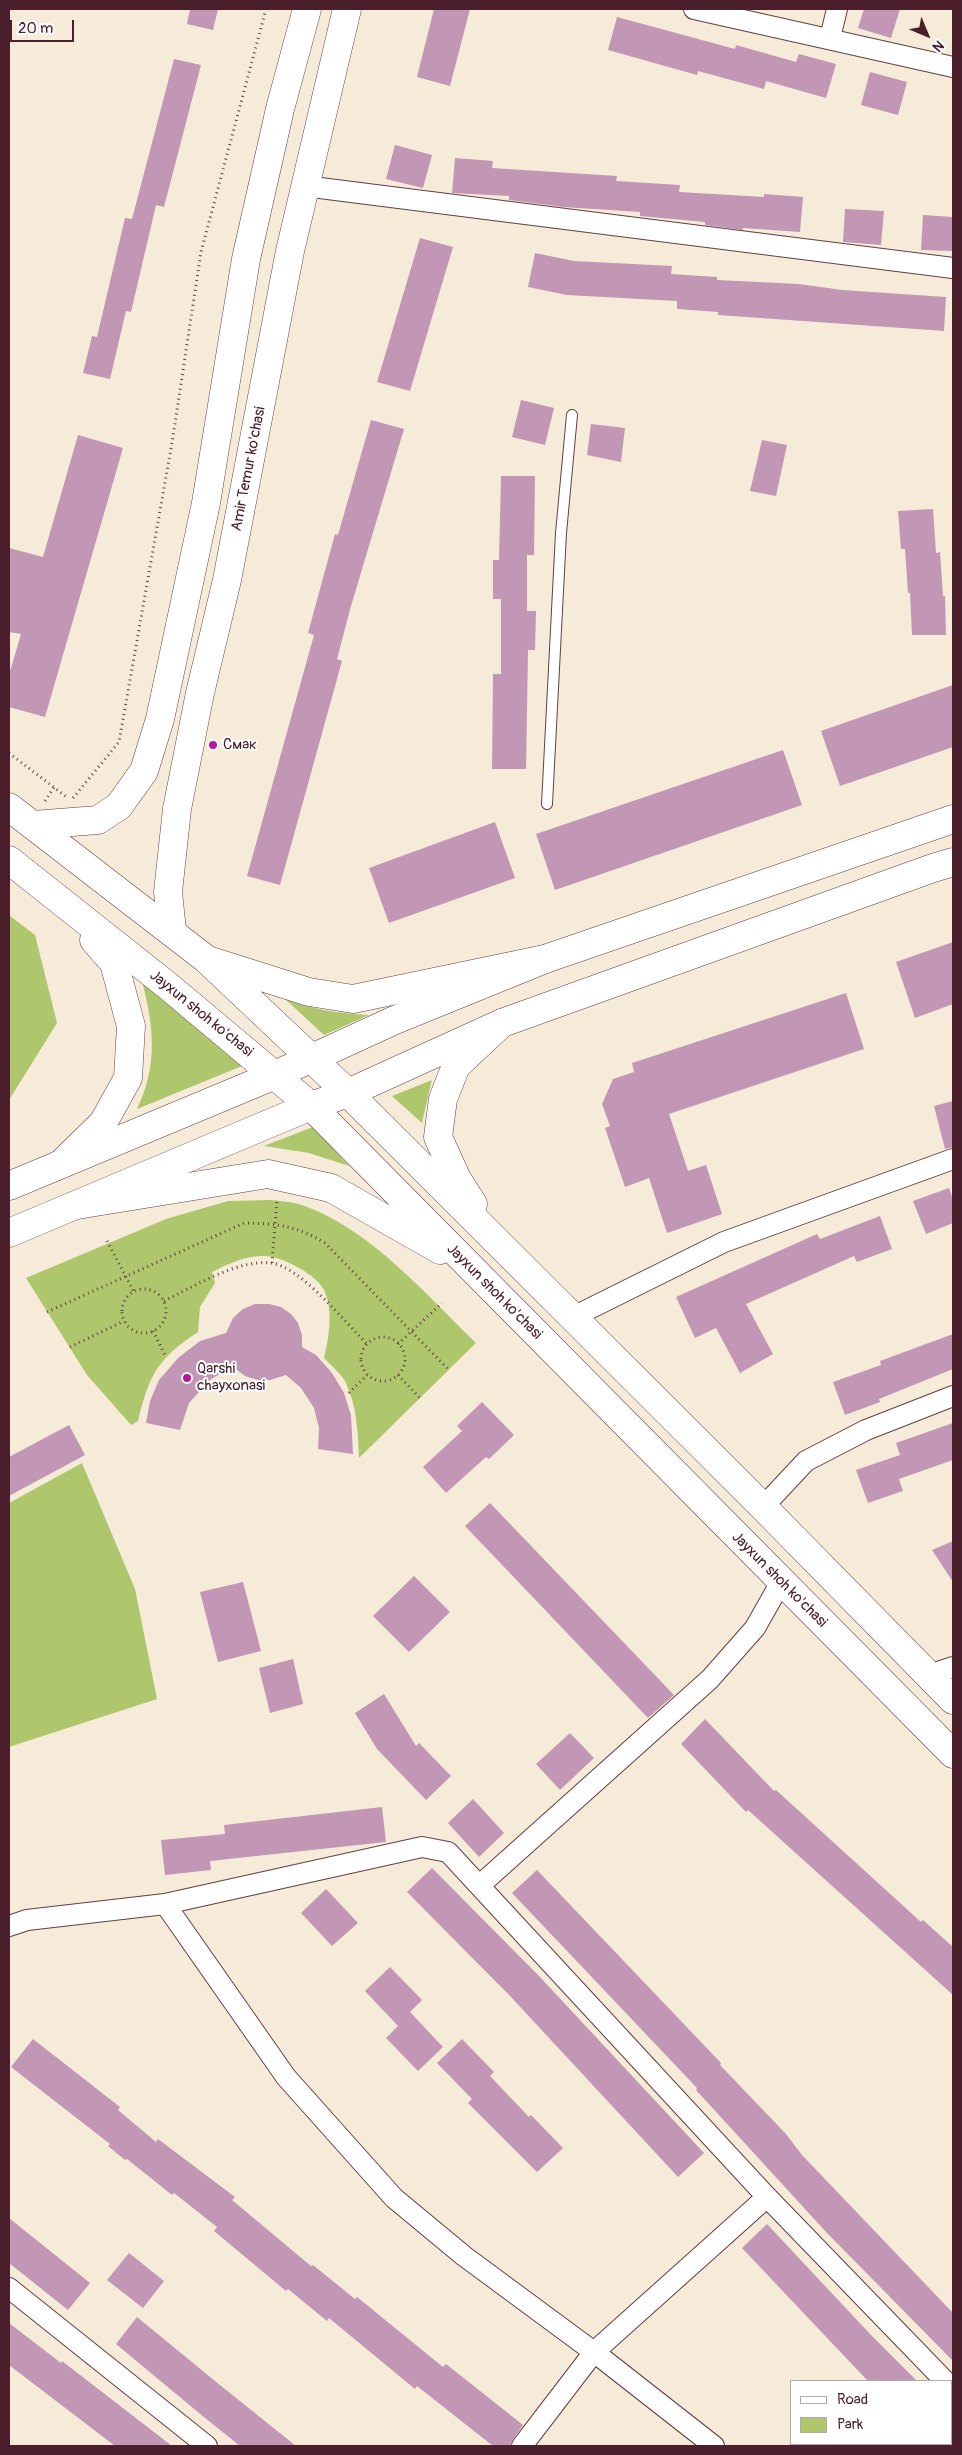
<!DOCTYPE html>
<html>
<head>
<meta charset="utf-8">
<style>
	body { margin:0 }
	#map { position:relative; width:962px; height:2455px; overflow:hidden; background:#f6ebd9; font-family:Pangolin,sans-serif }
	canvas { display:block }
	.frame { position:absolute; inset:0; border:10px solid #4a1f2b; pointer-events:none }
	.legend { position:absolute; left:790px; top:2380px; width:162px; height:65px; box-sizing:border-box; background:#fff; border:1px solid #b7a5aa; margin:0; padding:6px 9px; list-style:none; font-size:15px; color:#4a1f2b }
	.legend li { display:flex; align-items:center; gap:10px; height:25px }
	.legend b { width:25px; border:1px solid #b7a5aa }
	.north { position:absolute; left:902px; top:10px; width:50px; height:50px; -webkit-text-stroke:4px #fff; paint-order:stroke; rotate:135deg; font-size:14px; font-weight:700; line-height:20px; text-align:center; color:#4a1f2b }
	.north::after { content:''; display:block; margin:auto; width:18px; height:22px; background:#4a1f2b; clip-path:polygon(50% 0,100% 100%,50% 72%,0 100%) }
	.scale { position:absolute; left:10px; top:20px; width:64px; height:22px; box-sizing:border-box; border:2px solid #4a1f2b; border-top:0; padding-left:6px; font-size:15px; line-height:18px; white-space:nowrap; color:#4a1f2b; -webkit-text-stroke:4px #fff; paint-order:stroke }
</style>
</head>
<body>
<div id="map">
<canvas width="962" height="2455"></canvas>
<div class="frame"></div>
<ul class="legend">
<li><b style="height:6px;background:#fff"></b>Road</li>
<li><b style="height:14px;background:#aec76d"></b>Park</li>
</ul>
<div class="north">N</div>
<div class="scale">20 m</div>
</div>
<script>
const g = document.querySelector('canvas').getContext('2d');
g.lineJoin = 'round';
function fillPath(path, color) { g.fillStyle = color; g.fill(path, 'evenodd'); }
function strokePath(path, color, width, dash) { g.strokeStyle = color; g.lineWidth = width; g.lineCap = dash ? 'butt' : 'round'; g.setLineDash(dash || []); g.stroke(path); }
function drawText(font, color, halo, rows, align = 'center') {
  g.font = font + ' Pangolin,sans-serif'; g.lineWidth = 4; g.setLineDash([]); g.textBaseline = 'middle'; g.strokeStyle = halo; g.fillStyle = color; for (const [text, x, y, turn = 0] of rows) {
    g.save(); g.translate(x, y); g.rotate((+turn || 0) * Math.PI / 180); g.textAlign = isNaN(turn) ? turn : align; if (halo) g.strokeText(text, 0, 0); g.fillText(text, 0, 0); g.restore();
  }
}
fillPath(new Path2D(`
	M9 915 35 935 57 1023 9 1100Z
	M142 981 242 1066 137 1109C158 1065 154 1027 142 981Z
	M285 999C313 1010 338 1013 369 1015L324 1035Z
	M432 1080V1079L422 1123 392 1096Z
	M313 1127 349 1166 309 1153 264 1146Z
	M271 1200C281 1201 292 1202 302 1205 372 1230 424 1293 476 1343L359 1458C358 1433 357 1405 345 1381 340 1373 331 1365 324 1358 329 1338 333 1312 325 1292 318 1275 282 1256 264 1256 246 1255 228 1264 212 1272L215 1283 200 1307 198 1332C158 1358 149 1375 138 1421L131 1425 87 1375 26 1278 166 1219 228 1201Z
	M82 1463 135 1589 157 1699 9 1747V1503Z`), '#aec76d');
fillPath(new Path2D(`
	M190 9H218L213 30 187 24Z
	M434 9H470L450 86 417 77Z
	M864 9H900L891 38 858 28Z
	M617 17 735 49 736 45 796 62 799 54 836 64 826 98 766 81 764 89 698 71 697 75 608 50Z
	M174 59 201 65 164 207 156 205 131 312 126 311 110 379 83 373 92 336 97 337 125 218 132 219Z
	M870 72 907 82 898 115 861 105Z
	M395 145 432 155 423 188 386 179Z
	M455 158 493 161 492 168 617 176 616 181 680 185 679 192 764 197V194L803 197 800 232 743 228V230L705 225V222L640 216V212L563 207 509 200V196L452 193Z
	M845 209 884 211 881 245 843 242Z
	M923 215 953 217V251L921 250Z
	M420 238 453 247 410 391 377 382Z
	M535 253 574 261 672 266 671 274 717 277V280L799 284 842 290 946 297 944 331 718 315V312L677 309V301L567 295 528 287Z
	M521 400 554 408 545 445 512 437Z
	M371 420 404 429 351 606 337 659 342 661 280 885 247 876 314 635 308 633 335 534 338 535Z
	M591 424 625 428 621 462 587 455Z
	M78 435 123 448 45 717 9 707V675L21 634 9 632V548L43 557Z
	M762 440 787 445 776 496 750 491Z
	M501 476H535L534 555H527V611H536L535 650H528L526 769H492L493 674H501V599H493V560H499Z
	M933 509 936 553 940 552 943 596H945L946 635H912L910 593H908L905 549H901L898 511Z
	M953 685V747L840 786 821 731Z
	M783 750 802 805 555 890 536 834Z
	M495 822 515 878 389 923 369 868Z
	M953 942V1004L915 1018 896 962Z
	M846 993 864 1049 669 1114 688 1171 706 1165 722 1214 667 1233 649 1178 625 1187 605 1128 610 1126 602 1104 613 1079 634 1072 632 1063Z
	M953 1101V1147L945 1149 934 1106Z
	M949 1188 953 1200V1223L926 1234 913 1201Z
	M880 1216 892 1249 857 1262 854 1256 746 1304 773 1354 740 1373 716 1328 695 1338 676 1297 817 1234 820 1239Z
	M255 1304H269L281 1307 291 1314 298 1323 302 1335V1347L316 1355 332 1373 344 1393 351 1415 353 1454 318 1449 319 1428 314 1408 301 1388 286 1375 270 1380H258L245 1376 232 1366 210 1380 189 1403 180 1430 146 1423 150 1401 159 1380 178 1358 200 1341 226 1333 233 1318 243 1309Z
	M953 1334V1369L879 1399 880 1402 845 1415 833 1382 881 1365 880 1361Z
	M482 1402 514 1435 489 1459 486 1457 446 1493 423 1467 462 1431 457 1426Z
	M953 1423V1460L899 1479 903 1491 868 1503 856 1470 900 1455 896 1443Z
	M69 1425 85 1455 9 1496V1457Z
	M490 1503 674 1695 648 1718 465 1526Z
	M953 1541V1582L932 1550Z
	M414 1576 450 1612 409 1652 373 1616Z
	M243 1582 261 1651 218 1662 200 1592Z
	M293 1659 303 1704 270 1713 259 1668Z
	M384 1694 416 1746 419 1743 451 1776 426 1800 377 1749 355 1713Z
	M705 1719 774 1791 776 1790 921 1922 923 1920 953 1947V1995L748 1810 746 1812 681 1744Z
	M570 1733 594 1758 560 1790 536 1764Z
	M473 1799 504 1833 479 1857 448 1823Z
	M382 1807 386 1842 210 1861 211 1870 165 1875 161 1840 225 1834 224 1825Z
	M432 1868 539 1976 704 2153 678 2177 511 1997 407 1892Z
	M537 1870 721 2063 720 2065 786 2134 802 2155 953 2313V2361L827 2233 696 2090 697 2088 512 1893Z
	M326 1889 358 1923 332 1946 301 1913Z
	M390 1967 422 2000 410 2012 443 2047 418 2071 386 2038 398 2026 365 1991Z
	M33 2039 120 2107 118 2110 156 2142 158 2139 235 2197 232 2200 311 2266 313 2265 355 2299 357 2297 443 2367 446 2364 523 2425 513 2439 510 2446H493L417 2386 415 2389 329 2318 327 2321 288 2289 286 2291 214 2231 217 2227 174 2193 172 2195 127 2159 125 2160 108 2146 110 2144 11 2067Z
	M462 2039 494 2072 490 2076 529 2117 531 2115 563 2148 537 2172 468 2103 472 2099 437 2063Z
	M9 2218 90 2283 68 2310 9 2263Z
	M767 2224 870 2334 917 2381H868L847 2359 742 2248Z
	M129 2253 164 2281 143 2308 107 2280Z
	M137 2317 215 2381 296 2446H240L199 2413 116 2344Z
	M9 2323 61 2363 62 2361 172 2446H115L9 2365Z`), '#c296b5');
const service = new Path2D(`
	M547 804 561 533 572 415`);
const minor = new Path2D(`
	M694 9 953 67
	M830 38 837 9
	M304 186 953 268
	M573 1317 724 1242 953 1159
	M763 1507 806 1461 866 1430 953 1396
	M929 1675 953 1667
	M480 1885 710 1679 755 1628 781 1582
	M165 1904 286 2077 394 2198 464 2256 594 2352 714 2446
	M9 1926 27 1920 165 1904 422 1847 448 1852 767 2197 945 2381
	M9 2288 207 2446
	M522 2446 594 2352 767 2197`);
const secondary = new Path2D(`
	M33 825 98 820 119 806 144 771 160 719 206 503 246 259 280 109 307 9
	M172 931 168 892 177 809 200 693 227 580 290 251 347 9
	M275 1075 395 1020 545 959 953 819
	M311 1106 348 1093 502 1023 933 868 953 862`);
const primary = new Path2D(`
	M9 1186 275 1075
	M9 1233 311 1106`);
const trunk = new Path2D(`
	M9 807 206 959 348 1093 763 1507 953 1700
	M9 860 168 986 311 1106 953 1754
	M211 961 309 992 353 999 545 959
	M61 1164 103 1123 128 1078 131 1026 114 963 94 940
	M473 1204 457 1179 438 1137 443 1099 456 1066 502 1023
	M77 1205 268 1174 331 1188 440 1250`);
strokePath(service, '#643e45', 12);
strokePath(minor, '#643e45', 22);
strokePath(secondary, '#643e45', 29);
strokePath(primary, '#643e45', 29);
strokePath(trunk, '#643e45', 29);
strokePath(new Path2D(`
	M9 753 68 798
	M73 798 119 742 172 443 201 252 266 9
	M45 801 54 787
	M107 1241 134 1292
	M272 1263 277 1200
	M122 1311a22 22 0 1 1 44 0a22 22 0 1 1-44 0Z
	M164 1301C193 1287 238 1259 271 1263 300 1266 346 1323 367 1344
	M47 1312 244 1223C278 1224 295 1225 325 1243L449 1370
	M153 1331 166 1357
	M361 1359a22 22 0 1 1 44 0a22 22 0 1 1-44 0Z
	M398 1344 442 1303
	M70 1347 124 1321
	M398 1375 420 1398
	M349 1393 367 1375`), '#643e45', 3, [1, 4]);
strokePath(service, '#fff', 10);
strokePath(minor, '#fff', 20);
strokePath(secondary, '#fff', 28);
strokePath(primary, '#fff', 28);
strokePath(trunk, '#fff', 28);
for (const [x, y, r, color] of [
	[213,745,5,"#b5179e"],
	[187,1378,5,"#b5179e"]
]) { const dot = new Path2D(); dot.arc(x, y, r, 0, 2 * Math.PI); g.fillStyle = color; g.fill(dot); strokePath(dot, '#fff', 2); }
drawText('15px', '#4a1f2b', '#fff', [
	["Amir Temur ko'chasi",249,469,-79],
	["Jayxun shoh ko'chasi",201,1014,39],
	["Jayxun shoh ko'chasi",494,1292,45],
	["Jayxun shoh ko'chasi",779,1580,45]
]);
drawText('15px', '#4a1f2b', '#fff', [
	["Смак",223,745],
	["Qarshi",197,1369],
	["chayxonasi",197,1386]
], 'left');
</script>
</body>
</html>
